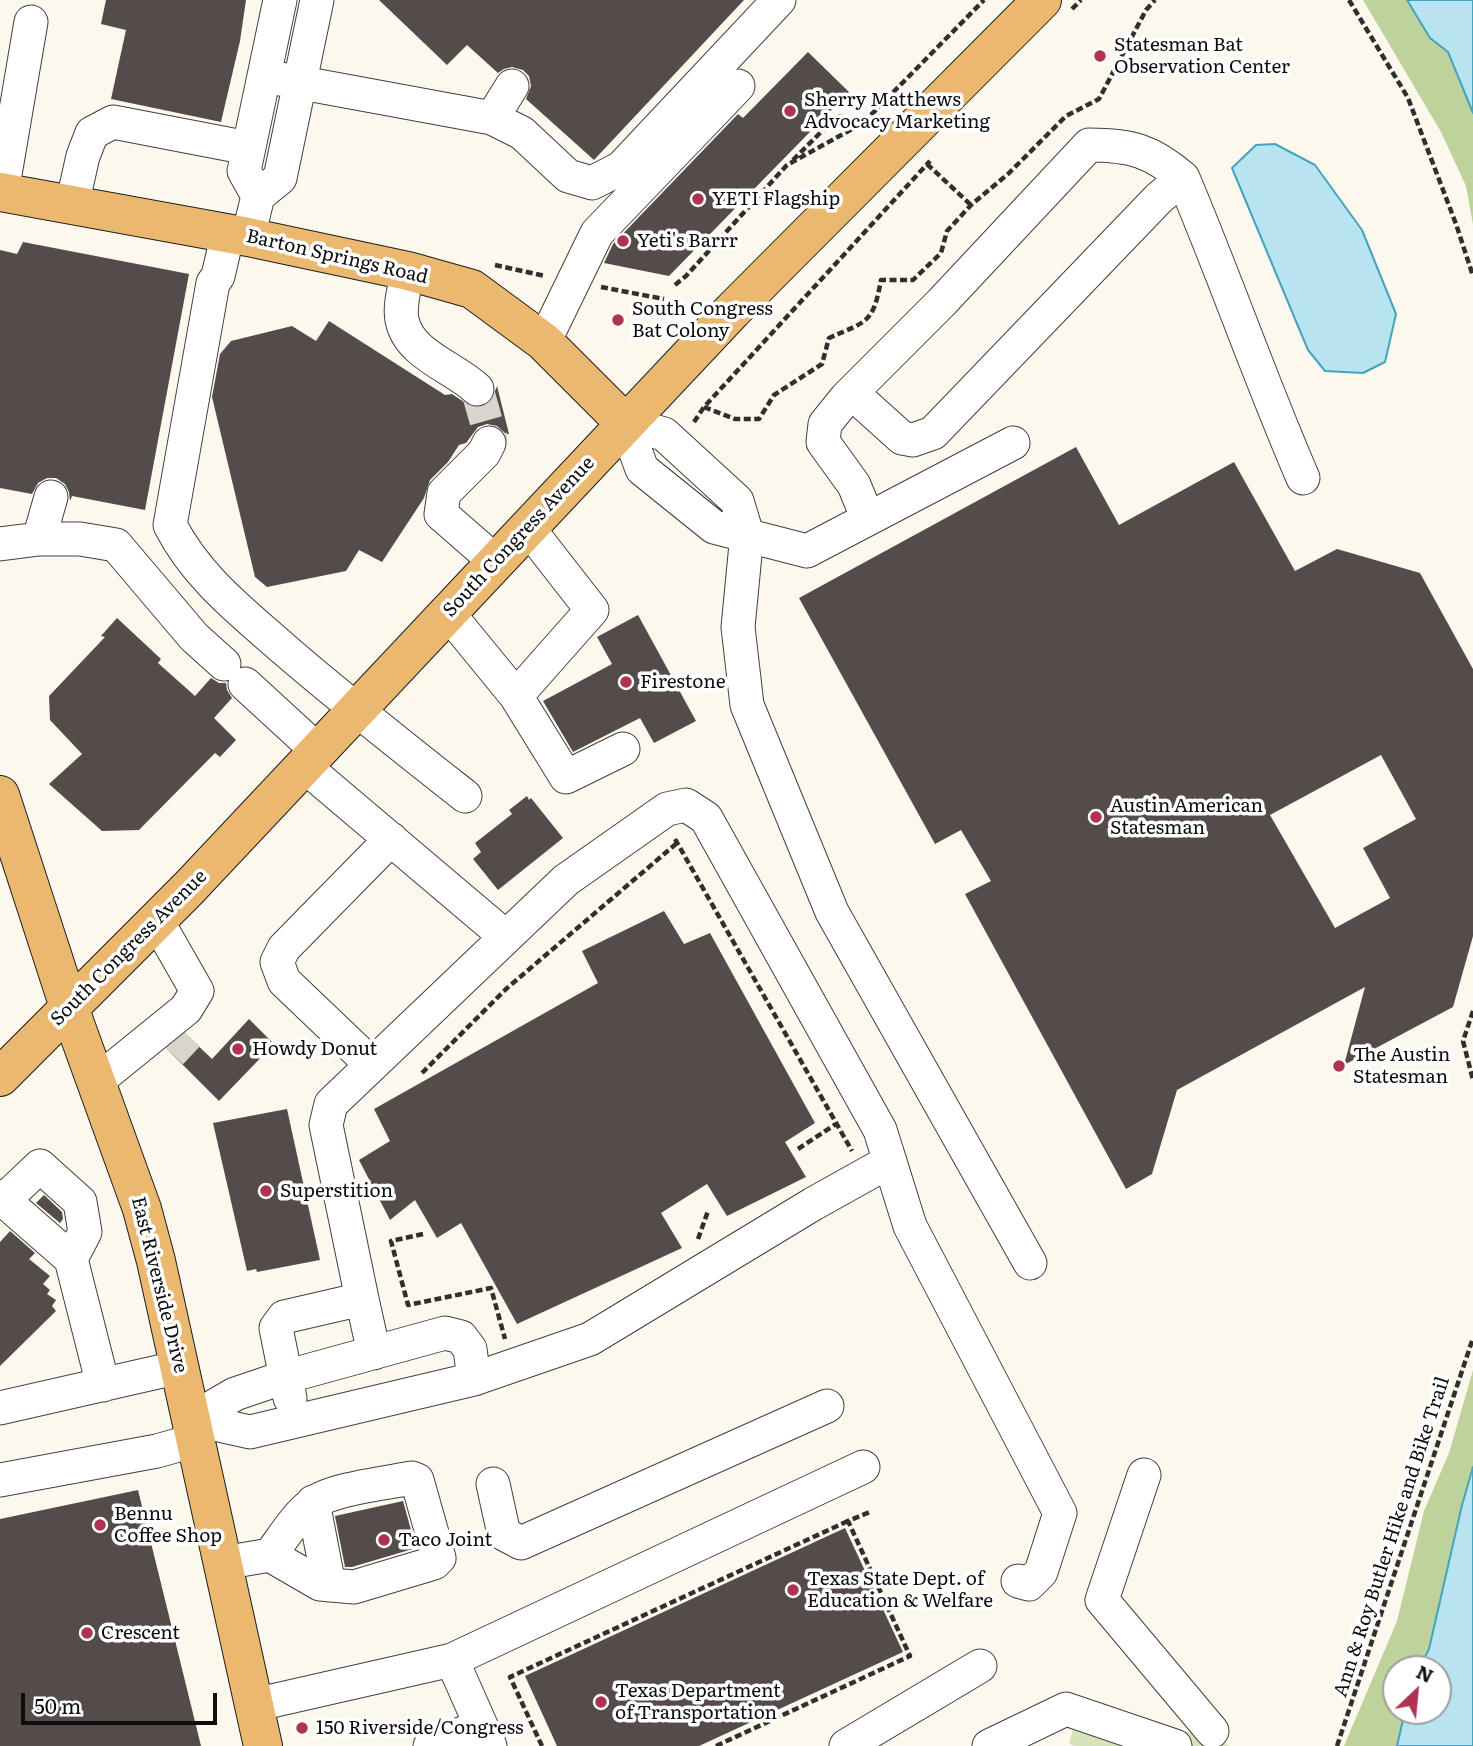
<!DOCTYPE html>
<html>
<head>
<meta charset="utf-8">
<style>
	body { margin:0 }
	#map { position:relative; width:1473px; height:1746px; overflow:hidden; background:#fdf8ee; font-family:Literata,serif }
	canvas { display:block }
	.north { position:absolute; left:1382px; top:1655px; width:70px; height:70px; box-sizing:border-box; background:#fff; border:2px solid #9e9e9e; border-radius:50%; rotate:26deg; font-size:19px; font-weight:700; line-height:28px; text-align:center; color:#0d0d0d }
	.north::after { content:''; display:block; margin:auto; width:24px; height:32px; background:#ae334e; clip-path:polygon(50% 0,100% 100%,50% 72%,0 100%) }
	.scale { position:absolute; left:21px; top:1693px; width:196px; height:32px; box-sizing:border-box; border:4px solid #0d0d0d; border-top:0; padding-left:9px; font-size:21px; line-height:24px; white-space:nowrap; color:#0d0d0d; -webkit-text-stroke:5px #fff; paint-order:stroke }
</style>
</head>
<body>
<div id="map">
<canvas width="1473" height="1746"></canvas>
<div class="north">N</div>
<div class="scale">50 m</div>
</div>
<script>
const g = document.querySelector('canvas').getContext('2d');
g.lineJoin = 'round';
function fillPath(path, color) { g.fillStyle = color; g.fill(path, 'evenodd'); }
function strokePath(path, color, width, dash) { g.strokeStyle = color; g.lineWidth = width; g.lineCap = dash ? 'butt' : 'round'; g.setLineDash(dash || []); g.stroke(path); }
function drawText(font, color, halo, rows, align = 'center') {
  g.font = font + ' Literata,serif'; g.lineWidth = 7; g.setLineDash([]); g.textBaseline = 'middle'; g.strokeStyle = halo; g.fillStyle = color; for (const [text, x, y, turn = 0] of rows) {
    g.save(); g.translate(x, y); g.rotate((+turn || 0) * Math.PI / 180); g.textAlign = isNaN(turn) ? turn : align; if (halo) g.strokeText(text, 0, 0); g.fillText(text, 0, 0); g.restore();
  }
}
fillPath(new Path2D(`
	M1081 1697 1231 1746H1076L1069 1744Z`), '#d7e4bb');
fillPath(new Path2D(`
	M1363 0H1407L1430 38 1447 52 1473 113V225L1466 186 1441 132Z
	M1473 1370V1467L1462 1505 1429 1649 1419 1669H1396V1711H1405L1397 1746H1344L1397 1621 1424 1511 1449 1453Z`), '#bed39c');
const water = new Path2D(`
	M1407 0H1473V113L1448 52 1430 38Z
	M1275 144 1315 165 1362 230 1396 314 1385 362 1363 373 1325 371 1308 350 1232 168 1256 145Z
	M1473 1467V1746H1397L1405 1711H1438V1669H1419L1429 1649 1462 1505Z`);
fillPath(water, '#b7e4f0');
strokePath(water, '#46a3bf', 2);
fillPath(new Path2D(`
	M106 0H246L240 41 221 122 111 99 126 30 101 24Z
	M379 0H744L594 160 526 99 531 86 529 76 523 70 512 67 504 69 498 73 467 45 447 65Z
	M808 52 849 92 669 276 604 263 613 244 738 114 743 118Z
	M23 242 189 274 145 510 72 496 70 501 69 492 65 484 56 478H47L38 483 32 494 0 488V250L17 254Z
	M329 321 445 395 452 394 473 408 483 407 491 402 497 386 509 434H506L497 426 487 424 478 427 466 443 459 445 448 462 430 480 424 498 382 562 359 550 346 571 267 587 255 577 212 397 220 354 231 341 292 326 316 341Z
	M1076 447 1119 525 1234 462 1295 571 1337 549 1420 573 1473 669V936L1453 1007 1344 1065 1365 987 1177 1090 1152 1174 1126 1189 965 894 991 881 961 830 935 844 799 598ZM1381 755 1416 819 1363 848 1390 898 1335 928 1270 815Z
	M638 615 696 721 654 743 640 718 573 752 543 701 612 664 597 637Z
	M117 618 161 659 158 663 195 696 211 678 219 683H226L227 690 232 698 214 718 236 740 220 757 215 753 139 830 102 831 49 784 82 754 50 720 49 696 105 637 101 636Z
	M527 796 529 800 531 798 563 838 498 890 473 859 481 852 475 843 512 814 509 810Z
	M664 911 684 944 710 933 815 1123 785 1142 806 1177 727 1216 707 1184 661 1213 682 1248 517 1324 461 1223 437 1238 415 1200 390 1220 359 1160 390 1141 374 1109 598 983 582 951Z
	M249 1019 274 1044 219 1101 167 1049 186 1034 212 1059Z
	M287 1109 320 1260 257 1272 256 1269 247 1271 213 1123Z
	M44 1195 62 1212 63 1219 60 1223 36 1203Z
	M10 1231 35 1253 29 1259 50 1276 43 1284 50 1290 47 1294 56 1300 52 1306 56 1311 0 1366V1242Z
	M138 1490 201 1746H0V1519Z
	M403 1501 416 1548 352 1567H345L335 1516Z
	M845 1528 903 1652 699 1746H557L525 1676Z`), '#544c4a');
strokePath(new Path2D(`
	M477 389 491 438 489 443
	M171 1053 188 1035`), '#d9d5cc', 33, [33, 17]);
const minor = new Path2D(`
	M264 76 492 118 522 133 568 176 592 183 621 168 779 0
	M492 118 512 86
	M1183 178C1225 277 1260 379 1303 478
	M2 192 31 22
	M258 196 244 171 280 0
	M72 205 83 156 92 133 113 122 248 148
	M228 233 218 276 213 283 170 525C197 578 242 612 285 650 344 701 404 748 465 796
	M248 237 258 196 280 178 317 0
	M408 271C405 286 399 305 402 320 409 355 454 367 477 389
	M544 342 597 233 738 86
	M852 393 902 438 913 440 933 433 1159 198 1183 178C1152 151 1131 145 1089 145L941 303 846 398 825 424 823 442 854 485 868 519
	M625 423 664 434 737 501 747 534 738 627 747 705 832 912 1030 1263
	M625 423 642 469 714 527 807 551 1013 443
	M489 443 484 453 444 493 441 514 496 562
	M39 539 51 497
	M0 544 39 539H80L116 545 194 637 224 664
	M448 613 516 696 566 777 623 749
	M245 684 318 751
	M516 696 592 610 528 528
	M304 766 506 937
	M372 1065 284 981 277 962 284 948 391 839
	M96 1082 186 1009 197 991 157 921
	M0 1197 71 1259 103 1385
	M4 1200 40 1166 80 1202 85 1232 71 1259
	M362 1299 326 1125 331 1104 566 880 667 809 686 805 706 818 880 1130 910 1226 1060 1513 1041 1572 1029 1584 1018 1581
	M290 1398 276 1328 284 1317 362 1299 374 1353
	M0 1408 180 1367
	M192 1419 250 1432 474 1379 590 1339 813 1204 890 1161
	M192 1419 235 1394 285 1377 445 1333 461 1337 470 1349 474 1379
	M1144 1475 1102 1600 1212 1731
	M0 1480 157 1451 196 1440
	M493 1484 504 1534 521 1543 827 1406
	M313 1502 329 1585
	M223 1563 270 1555 320 1584 354 1587 434 1563 439 1558 417 1480 412 1478C386 1483 331 1489 312 1504 295 1517 283 1538 270 1555
	M452 1660 863 1467
	M254 1705 452 1660 490 1746
	M430 1746 481 1726
	M846 1746 980 1666
	M989 1746 1066 1709 1175 1746`);
const major = new Path2D(`
	M0 192 248 237 408 271 472 289 544 342 625 423
	M0 795 70 1010 142 1209 156 1261 263 1746
	M0 1077 189 888 733 310 1042 0`);
strokePath(minor, '#404040', 35);
strokePath(major, '#1e1e1e', 40);
strokePath(new Path2D(`
	M1349 0 1408 98 1456 224 1473 276
	M1072 9 1081 0
	M793 160 837 116 863 123
	M927 164 971 205
	M495 265 545 276
	M675 285 686 276 787 165 863 123 984 0
	M601 287 664 299
	M704 407 735 419H759L774 395 822 364 829 338C867 321 873 324 881 280H913L941 253 947 231 971 205 1008 174 1066 116 1099 99 1146 10 1155 0
	M694 422 704 407 930 161
	M675 839 852 1151
	M1473 1011 1463 1041 1473 1080
	M422 1073 506 989 677 843
	M798 1149 836 1124
	M423 1234 391 1241 408 1305 491 1288 505 1339
	M698 1239 708 1211
	M542 1746 510 1677 848 1521
	M716 1746 910 1656 848 1521 870 1512
	M1337 1746 1473 1338`), '#2f2f2f', 4.5, [7, 3.5]);
strokePath(minor, '#fff', 33);
strokePath(major, '#ebb870', 38);
for (const [x, y, r, color] of [
	[1100,56,7,"#ae334e"],
	[790,111,7,"#ae334e"],
	[698,199,7,"#ae334e"],
	[623,241,7,"#ae334e"],
	[618,320,7,"#ae334e"],
	[626,682,7,"#ae334e"],
	[1096,817,7,"#ae334e"],
	[238,1049,7,"#ae334e"],
	[1339,1066,7,"#ae334e"],
	[266,1191,7,"#ae334e"],
	[100,1525,7,"#ae334e"],
	[384,1540,7,"#ae334e"],
	[793,1590,7,"#ae334e"],
	[87,1633,7,"#ae334e"],
	[601,1702,7,"#ae334e"],
	[302,1728,7,"#ae334e"]
]) { const dot = new Path2D(); dot.arc(x, y, r, 0, 2 * Math.PI); g.fillStyle = color; g.fill(dot); strokePath(dot, '#fff', 2.5); }
drawText('19px', '#0d0d0d', '#fff', [
	["Statesman Bat",1114,45],
	["Observation Center",1114,67],
	["Sherry Matthews",804,100],
	["Advocacy Marketing",804,122],
	["YETI Flagship",712,199],
	["Yeti's Barrr",637,241],
	["South Congress",632,309],
	["Bat Colony",632,331],
	["Firestone",640,682],
	["Austin American",1110,806],
	["Statesman",1110,828],
	["Howdy Donut",252,1049],
	["The Austin",1353,1055],
	["Statesman",1353,1077],
	["Superstition",280,1191],
	["Bennu",114,1514],
	["Coffee Shop",114,1536],
	["Taco Joint",398,1540],
	["Texas State Dept. of",807,1579],
	["Education & Welfare",807,1601],
	["Crescent",101,1633],
	["Texas Department",615,1691],
	["of Transportation",615,1713],
	["150 Riverside/Congress",316,1728]
], 'left');
drawText('19px', '#0d0d0d', '#fff', [
	["Barton Springs Road",337,257,13],
	["South Congress Avenue",519,537,-47],
	["South Congress Avenue",129,948,-45],
	["East Riverside Drive",159,1285,76],
	["Ann & Roy Butler Hike and Bike Trail",1392,1537,-72]
]);
</script>
</body>
</html>
